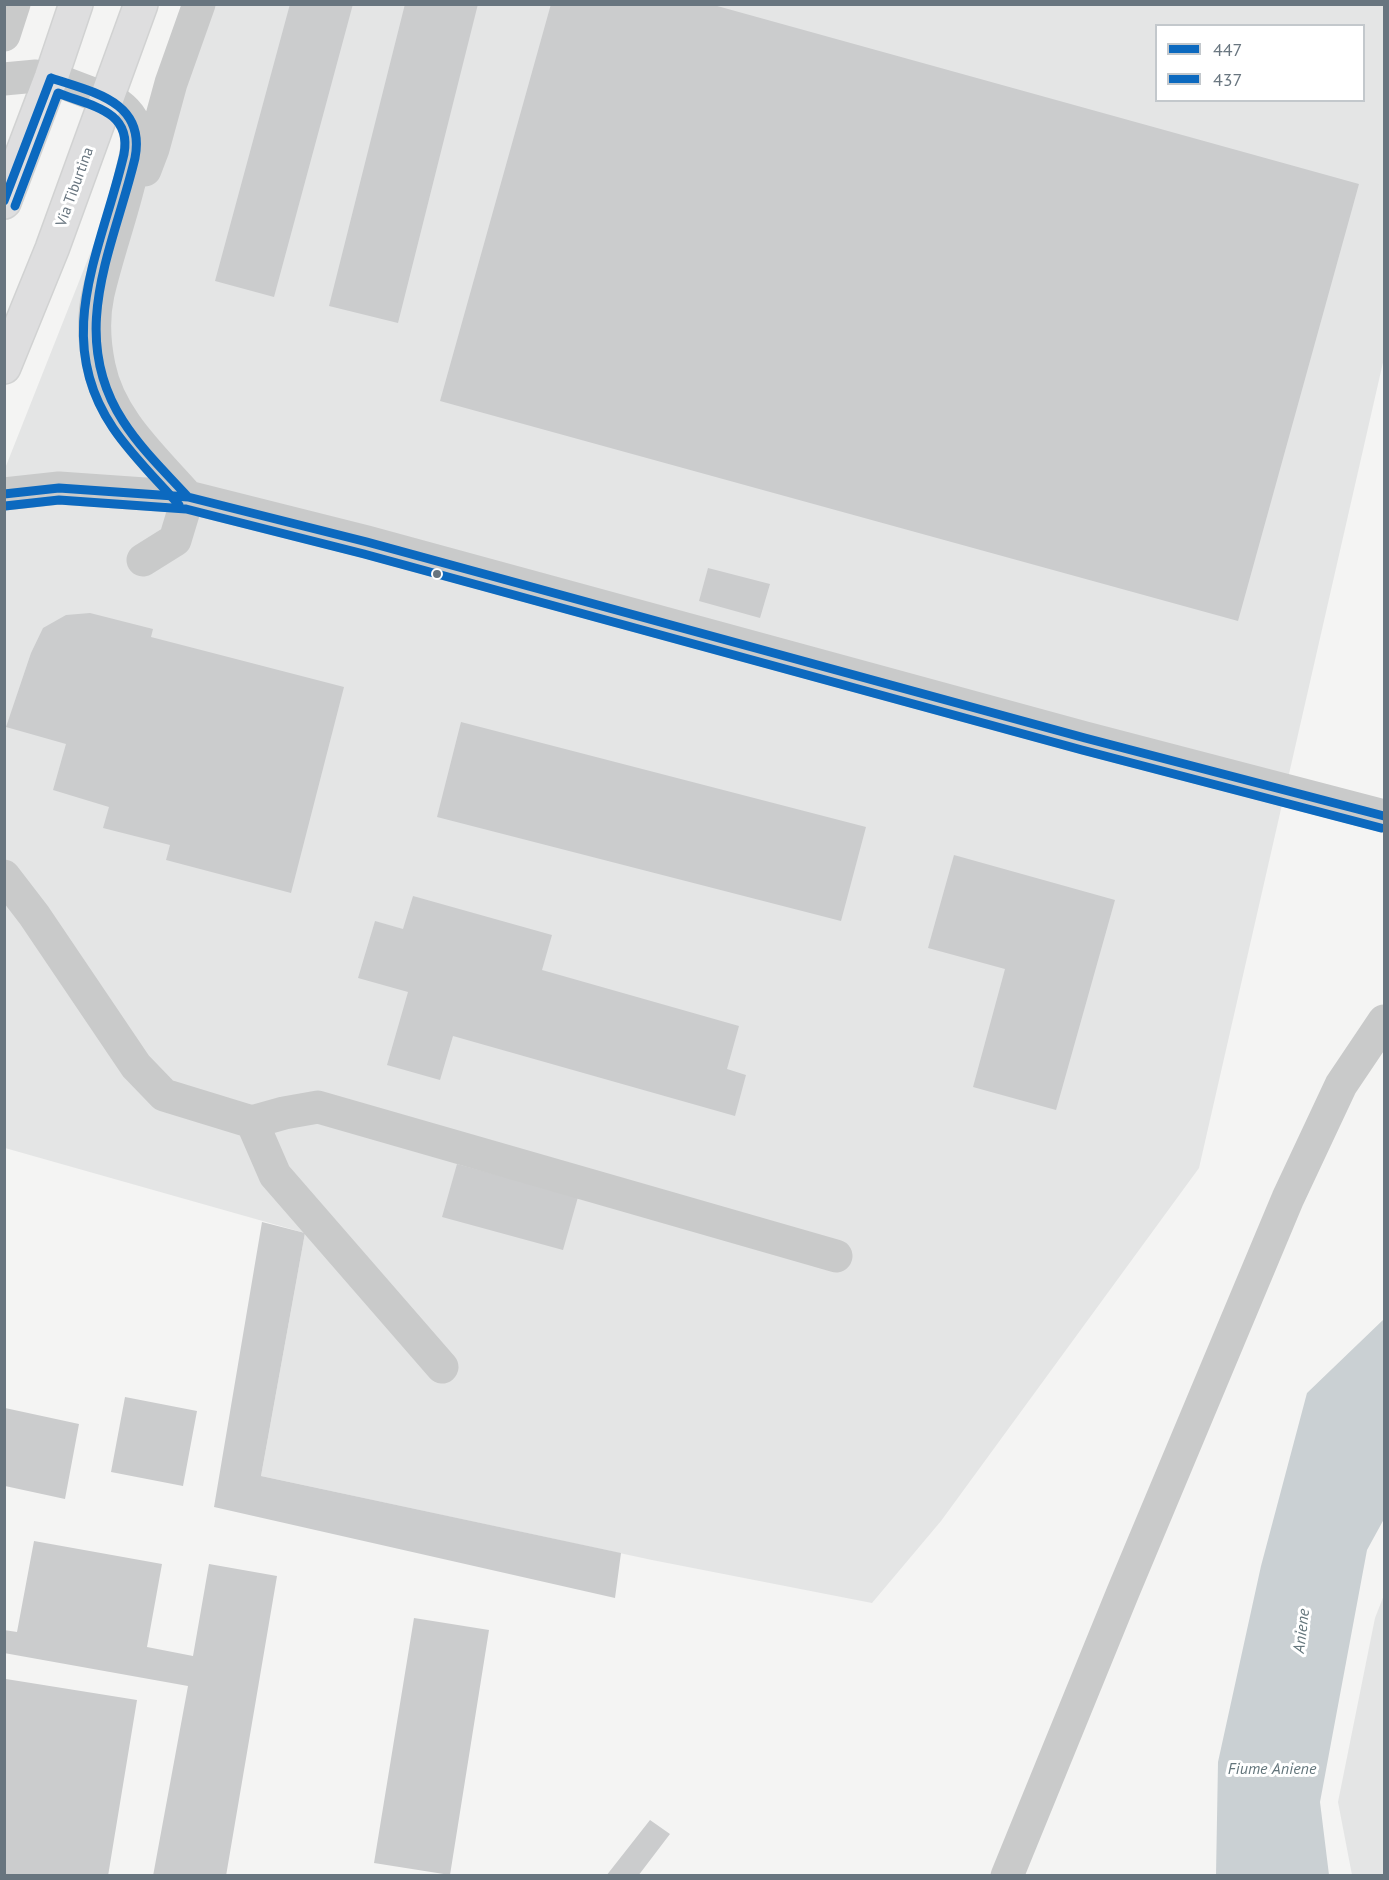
<!DOCTYPE html>
<html>
<head>
<meta charset="utf-8">
<style>
	body { margin:0 }
	#map { position:relative; width:1389px; height:1880px; overflow:hidden; background:#f4f4f3; font-family:"PT Sans",sans-serif }
	canvas { display:block }
	.frame { position:absolute; inset:0; border:6px solid #68757f; pointer-events:none }
	.legend { position:absolute; left:1155px; top:24px; width:210px; height:78px; box-sizing:border-box; background:#fff; border:2px solid #c3c8cc; margin:0; padding:8px 10px; list-style:none; font-size:18px; color:#68757f }
	.legend li { display:flex; align-items:center; gap:12px; height:30px }
	.legend b { width:30px; border:2px solid #c3c8cc }
</style>
</head>
<body>
<div id="map">
<canvas width="1389" height="1880"></canvas>
<div class="frame"></div>
<ul class="legend">
<li><b style="height:8px;background:#0c69bf"></b>447</li>
<li><b style="height:8px;background:#0c69bf"></b>437</li>
</ul>
</div>
<script>
const g = document.querySelector('canvas').getContext('2d');
g.lineJoin = 'round';
function fillPath(path, color) { g.fillStyle = color; g.fill(path, 'evenodd'); }
function strokePath(path, color, width, dash) { g.strokeStyle = color; g.lineWidth = width; g.lineCap = dash ? 'butt' : 'round'; g.setLineDash(dash || []); g.stroke(path); }
function drawText(font, color, halo, rows, align = 'center') {
  g.font = font + ' "PT Sans",sans-serif'; g.lineWidth = 6; g.setLineDash([]); g.textBaseline = 'middle'; g.strokeStyle = halo; g.fillStyle = color; for (const [text, x, y, turn = 0] of rows) {
    g.save(); g.translate(x, y); g.rotate((+turn || 0) * Math.PI / 180); g.textAlign = isNaN(turn) ? turn : align; if (halo) g.strokeText(text, 0, 0); g.fillText(text, 0, 0); g.restore();
  }
}
fillPath(new Path2D(`
	M199 5H1384V358L1199 1168 941 1521 872 1603 652 1560 261 1476 305 1233 5 1148 4 471 97 236ZM1156 26H1364V100H1156Z
	M1384 1595V1875H1352L1338 1802 1375 1618Z`), '#e4e5e5');
fillPath(new Path2D(`
	M1384 1319V1519L1367 1550 1320 1802 1329 1875H1216L1218 1762 1261 1566 1307 1393Z`), '#cad0d3');
fillPath(new Path2D(`
	M290 4H353L274 297 215 281Z
	M405 4H478L398 323 329 306Z
	M551 4H710L1359 184 1238 621 440 401Z
	M708 568 770 584 760 618 699 601Z
	M90 613 153 629 151 637 344 687 291 893 166 860 170 845 103 828 109 807 53 790 66 744 6 727 31 653 43 628 66 615Z
	M461 722 866 827 841 921 437 817Z
	M954 855 1115 900 1056 1110 973 1087 1005 969 928 948Z
	M413 896 552 935 542 970 739 1026 727 1069 746 1075 735 1116 453 1036 440 1080 387 1065 408 992 358 978 375 921 403 929Z
	M457 1164 578 1197 563 1250 442 1217Z
	M262 1222 305 1233 261 1476 621 1553 615 1598 214 1507Z
	M125 1397 197 1411 183 1486 111 1472Z
	M5 1408 79 1424 65 1499 5 1486Z
	M34 1541 162 1564 147 1647 193 1656 209 1564 277 1576 226 1876H153L188 1686 4 1653V1630L17 1632Z
	M414 1618 489 1630 450 1875 374 1863Z
	M6 1679 137 1700 108 1876H4Z
	M650 1820 670 1834 638 1876H606Z`), '#cbcccd');
const major = new Path2D(`
	M4 202 51 78 76 4
	M4 367 52 249 141 4`);
strokePath(major, '#d1d2d2', 36);
strokePath(new Path2D(`
	M4 35 14 4
	M4 79 36 76 51 78 114 102C126 109 135 120 137 134 139 149 133 165 130 179 121 217 107 255 98 294 93 317 94 342 99 366 110 420 153 457 188 497
	M145 170 153 149 171 83 199 4
	M4 494 59 488 188 497 367 542 1085 738 1384 816
	M143 560 175 540 188 497
	M4 876 34 915 136 1066 164 1095 252 1122 284 1113 318 1107 836 1256
	M252 1122 275 1175 442 1367
	M1007 1876 1123 1592 1288 1198 1341 1085 1384 1021`), '#c9caca', 33);
strokePath(major, '#dededf', 33);
strokePath(new Path2D(`
	M51 78C92 92 146 101 135 158 114 247 66 333 123 421 141 449 165 472 188 497
	M4 201 51 78
	M4 494 59 488 188 497 367 542 1085 738 1384 816`), '#0c69bf', 9);
strokePath(new Path2D(`
	M15 206 58 93C90 106 132 110 124 154 102 249 51 337 113 428 132 456 157 480 179 505
	M5 506 59 500 186 509 364 554 1082 750 1381 828`), '#0c69bf', 9);
for (const [x, y, r, color] of [
	[437,574,5,"#68757f"]
]) { const dot = new Path2D(); dot.arc(x, y, r, 0, 2 * Math.PI); g.fillStyle = color; g.fill(dot); strokePath(dot, '#fff', 2); }
drawText('15px', '#68757f', '#fff', [
	["Via Tiburtina",75,187,-70]
]);
drawText('italic 16px', '#63757b', '#fff', [
	["Aniene",1302,1631,-83],
	["Fiume Aniene",1272,1769]
]);
</script>
</body>
</html>
